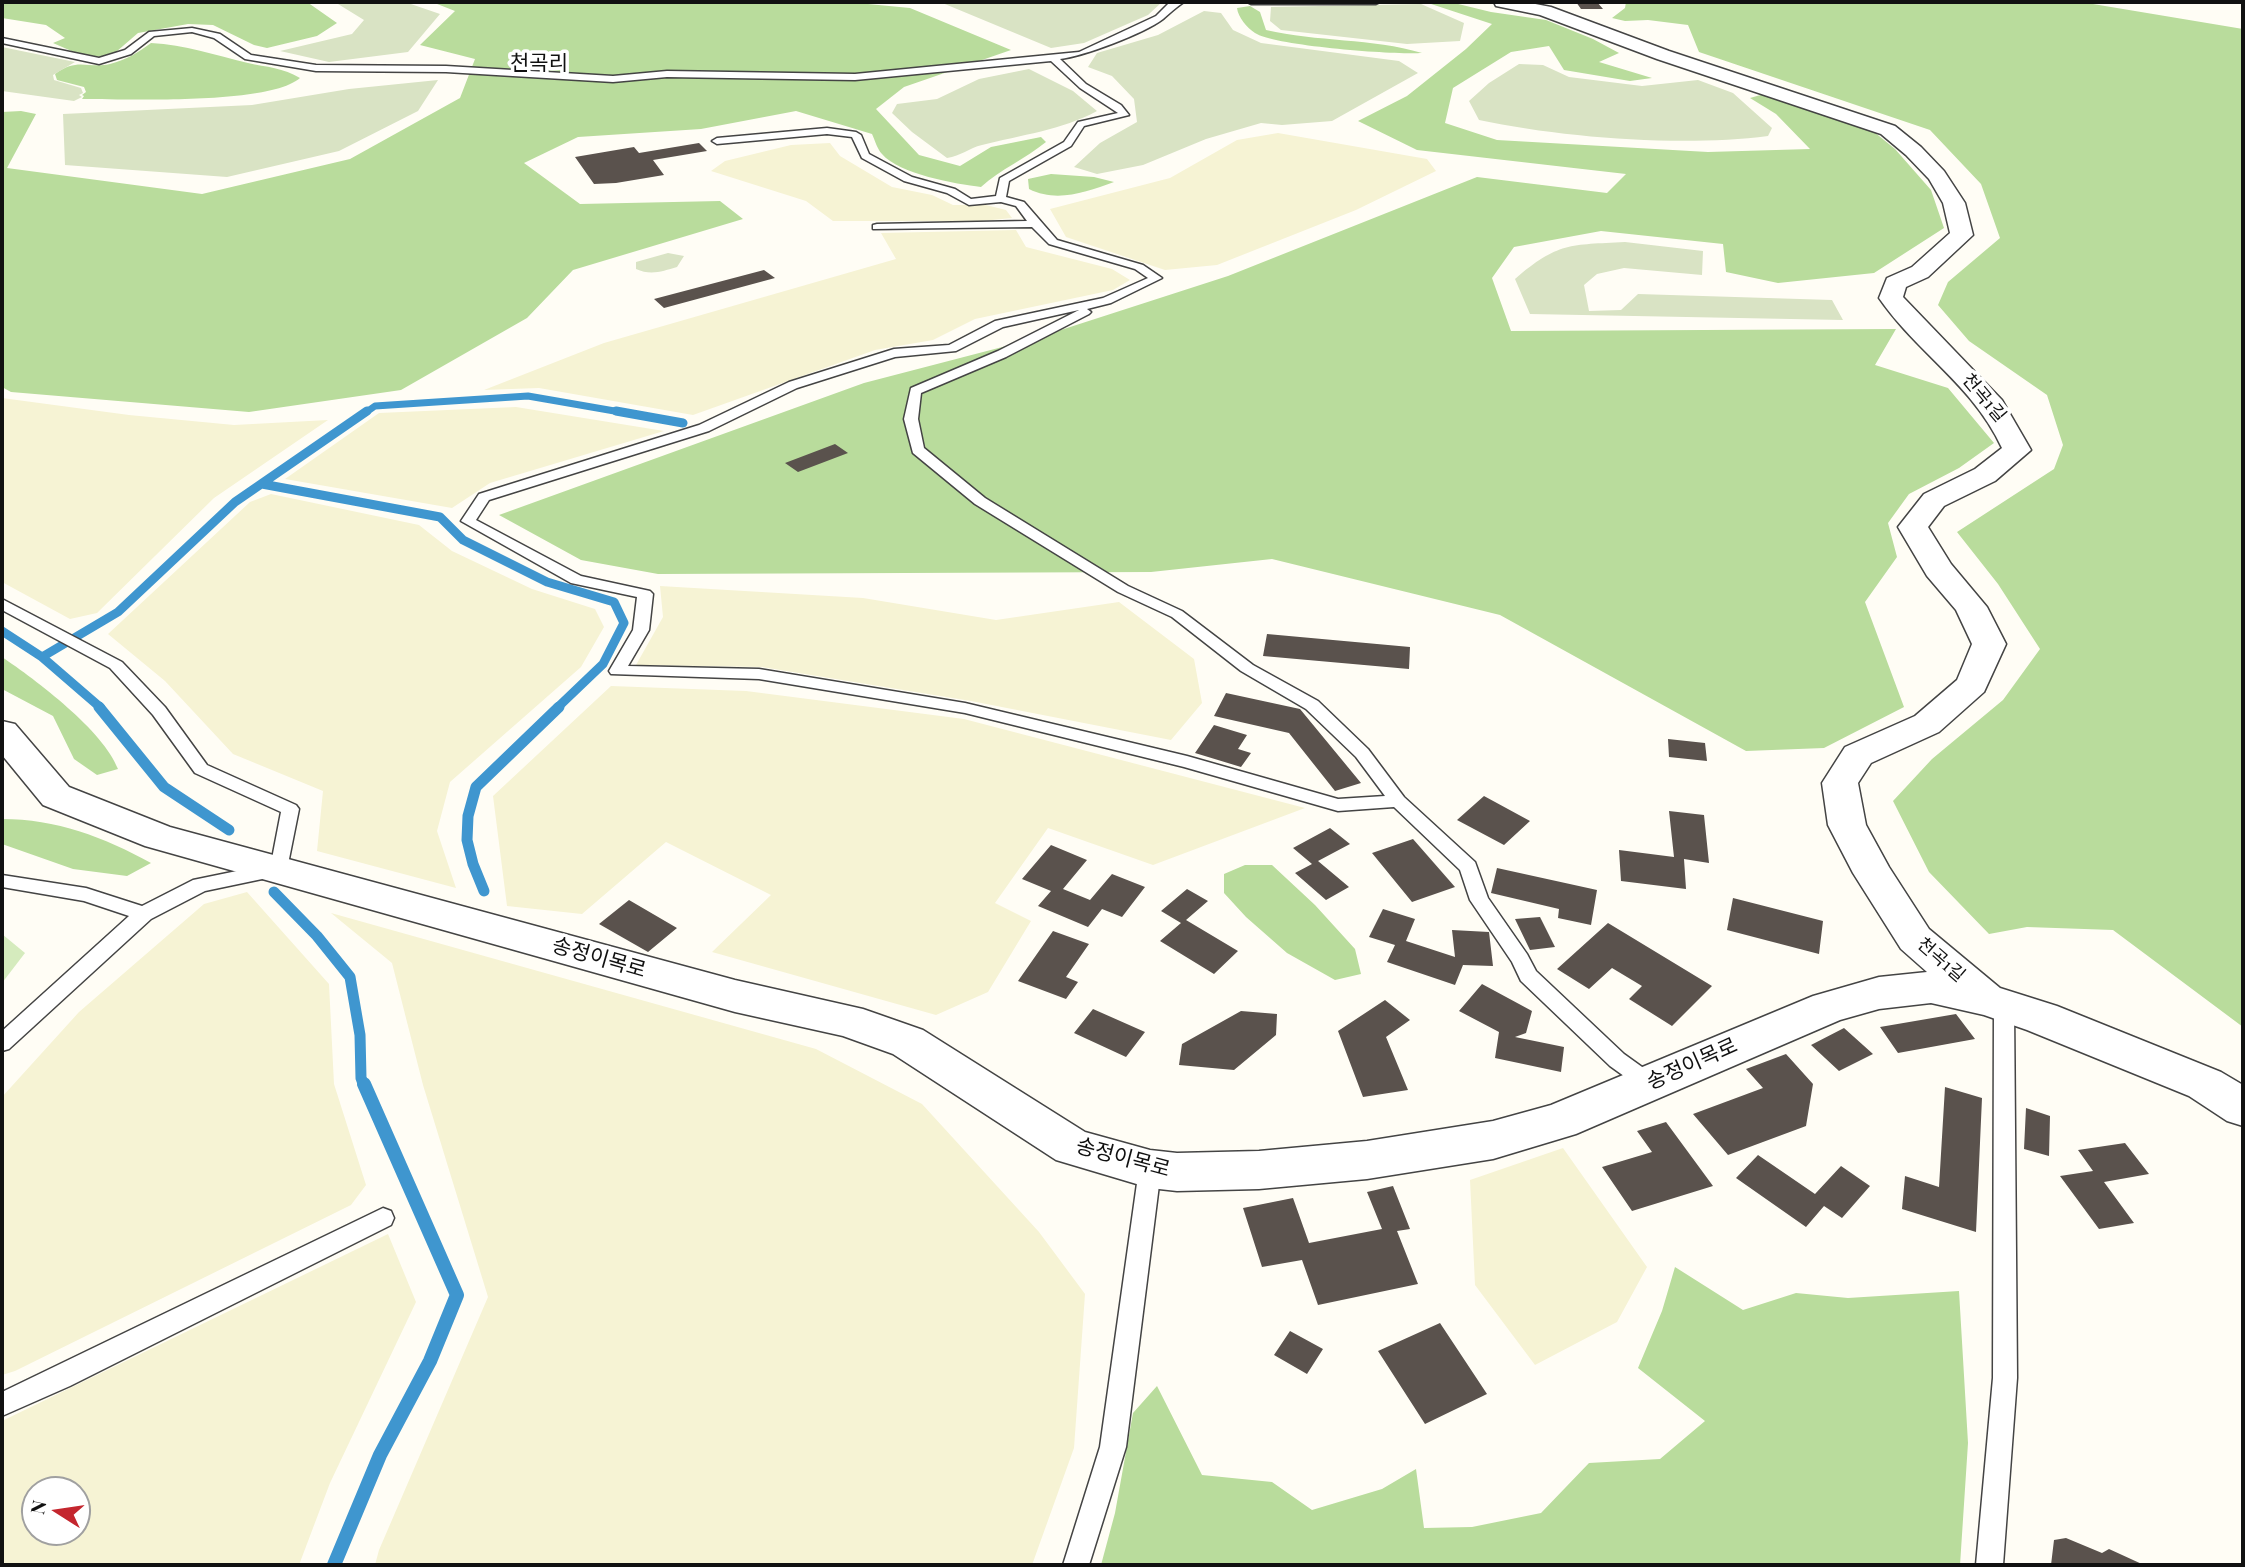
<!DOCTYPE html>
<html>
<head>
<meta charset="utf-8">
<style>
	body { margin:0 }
	#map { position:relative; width:2245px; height:1567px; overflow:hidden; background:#fffdf5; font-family:"Playfair Display",serif }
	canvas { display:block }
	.frame { position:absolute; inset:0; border:4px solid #111; pointer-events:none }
	.north { position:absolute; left:21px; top:1476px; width:70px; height:70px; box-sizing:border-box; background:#fff; border:2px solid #a0a0a0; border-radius:50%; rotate:282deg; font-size:19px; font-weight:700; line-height:28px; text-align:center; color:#111 }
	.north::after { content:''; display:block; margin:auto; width:24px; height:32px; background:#c4262e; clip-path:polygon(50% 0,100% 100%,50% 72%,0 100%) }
</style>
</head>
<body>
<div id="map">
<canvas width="2245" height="1567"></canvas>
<div class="frame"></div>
<div class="north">N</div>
</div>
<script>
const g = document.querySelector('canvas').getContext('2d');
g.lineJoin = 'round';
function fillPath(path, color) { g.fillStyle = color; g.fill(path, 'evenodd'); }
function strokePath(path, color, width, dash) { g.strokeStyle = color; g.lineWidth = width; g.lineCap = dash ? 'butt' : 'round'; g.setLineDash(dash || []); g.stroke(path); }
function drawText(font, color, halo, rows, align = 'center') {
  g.font = font + ' "Playfair Display","Noto Sans KR",serif'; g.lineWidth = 7; g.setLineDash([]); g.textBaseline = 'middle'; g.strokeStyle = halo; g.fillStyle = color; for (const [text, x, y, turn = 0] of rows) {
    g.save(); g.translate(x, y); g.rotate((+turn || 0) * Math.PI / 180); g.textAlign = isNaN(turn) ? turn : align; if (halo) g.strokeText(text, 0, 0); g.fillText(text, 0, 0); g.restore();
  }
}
fillPath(new Path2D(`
	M1278 133 1427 159 1436 171 1356 210 1217 265 1165 270 1066 237 1050 209 1170 178 1237 140Z
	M830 143 840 156 892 187 932 195 953 205H986L1006 210 1012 218 982 221H833L806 201 711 171 725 161 791 145Z
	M1016 230 1026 247 1112 269 1130 280 1113 290 975 319 933 340 875 350 693 415 539 388 484 390 604 343 896 259 881 233Z
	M2 398 129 415 234 425 328 420 214 498 97 613 70 619 2 582Z
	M516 407 664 431 490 483 452 508 285 479 379 413Z
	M271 494 419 525 452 551 532 589 595 609 604 627 581 667 450 782 437 831 456 888 317 851 323 791 233 754 165 681 108 634 250 502Z
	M660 586 863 598 996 620 1119 602 1194 659 1202 703 1171 740 971 701 762 667 636 665 663 617Z
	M611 686 746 691 964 719 1305 808 1153 865 1048 828 995 903 1031 921 988 992 936 1015 712 952 771 895 666 842 582 914 507 906 493 796Z
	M247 892 329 984 334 1084 366 1185 351 1205 15 1371 2 1375V1097L79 1012 204 904Z
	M331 913 816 1049 922 1104 1039 1232 1085 1294 1074 1448 1032 1565H375L379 1550 488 1297 423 1085 392 963Z
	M1563 1148 1647 1267 1617 1322 1535 1365 1475 1285 1470 1180Z
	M388 1234 416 1302 330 1483 299 1565H2V1421ZM35 1490H77V1532H35Z`), '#f6f3d4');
fillPath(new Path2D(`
	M2 934 25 953 2 983Z`), '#d5ebbd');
fillPath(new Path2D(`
	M2 2H307L337 23 317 36 267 48 254 45 213 25 188 24 138 33 116 52 101 57 76 53 53 43 65 38 46 25 2 18Z
	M432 2H847L910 8 1011 50 904 87 876 109 919 155 960 166 991 147 1041 137 1046 142C1025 159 1001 169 981 187 956 184 899 174 882 154 877 149 875 140 872 134L796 111 701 129 578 137 524 163 580 204 720 201 743 219 573 270 527 318 401 390 249 412 11 392 2 387V112L21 111 36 114 7 168 202 194 350 159 460 98 475 59 420 45 455 11Z
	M1425 2H1450L1491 12 1546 20 1593 39 1619 53 1599 62 1652 78 1630 81 1564 70 1549 46 1511 52 1453 88 1445 123 1497 140 1708 152 1810 149 1776 114 1750 98 1764 94 1873 131 1895 149 1931 190 1944 228 1874 273 1778 283 1726 272 1723 244 1601 231 1514 247 1492 278 1511 331 1896 329 1875 365 1948 388 1994 443 1959 468 1909 494 1888 523 1897 557 1865 602 1904 707 1824 748 1746 751 1500 615 1272 559 1151 572 658 574 581 560 499 515 864 383 1033 339 1228 276 1477 177 1607 193 1626 174 1417 150 1358 121 1407 96 1466 49 1492 24Z
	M1626 2H2081L2243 29V1027L2113 930 2027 927 1989 934 1929 872 1893 801 1932 759 2003 700 2040 649 1998 584 1957 532 2054 469 2063 445 2047 395 1969 341 1938 305 1948 282 2000 238 1981 184 1930 130 1699 52 1688 25 1648 20 1625 21 1612 18 1625 8Z
	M1250 6 1260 12 1266 30C1317 42 1372 38 1422 53 1395 55 1275 46 1255 33 1247 28 1238 17 1237 8Z
	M151 43C185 45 215 55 248 63 266 67 284 68 300 78 269 105 127 99 82 99L84 96 82 95 86 92 84 87 57 80 55 74C78 57 87 69 110 64 126 60 139 52 151 43Z
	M1051 174 1094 177 1114 182C1086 192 1057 203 1029 189L1028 179Z
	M2 657C36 680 104 731 118 769L97 775 74 759 53 716 2 689Z
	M2 819C56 819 104 837 151 863L127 876 73 869 2 844Z
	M1245 865H1272L1315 905 1355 949 1361 974 1335 980 1287 953 1246 917 1224 893V874Z
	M1675 1267 1743 1310 1796 1293 1848 1298 1959 1291 1968 1443 1960 1565H1101L1115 1513 1133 1413 1157 1386 1202 1475 1272 1482 1312 1510 1382 1489 1416 1469 1424 1528 1472 1527 1541 1513 1589 1463 1660 1459 1705 1421 1638 1368 1662 1311Z`), '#b9dc9c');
fillPath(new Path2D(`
	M349 2H405L440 14 408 52 329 62 280 51 352 34 364 20 338 4Z
	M940 2H1162L1148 15 1084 43 1051 48Z
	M1421 4 1464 23 1460 41 1407 44 1281 30 1270 21 1271 7Z
	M1204 11 1221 13 1233 30 1261 43 1399 61 1418 73 1332 121 1282 125 1261 123 1206 139 1143 165 1097 174 1074 167 1100 143 1137 122 1134 99 1112 76 1088 67 1097 53 1158 35Z
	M2 47 75 62 53 75 54 80 81 88 83 93 79 95 82 97 74 101 2 91Z
	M1519 64 1543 65 1569 77 1642 86 1698 80 1733 93 1772 128 1768 136C1682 147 1564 138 1479 120L1469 101 1489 83Z
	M1029 69 1073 91 1097 111C1062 130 1021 135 982 145 969 148 961 156 947 158L912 132 892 113 897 104 937 99 979 79Z
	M438 80 418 111 339 151 227 177 65 165 63 114 252 105 349 89Z
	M1625 242 1703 251 1702 275 1624 268 1597 274 1584 285 1589 311 1621 310 1638 294 1832 300 1843 320 1530 314 1515 279C1558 242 1570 245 1625 242Z
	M668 253 684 256 677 267C663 271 651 276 636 269V262Z`), '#d9e3c4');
strokePath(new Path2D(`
	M365 413 375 406 528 396 626 413`), '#3f96cf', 7);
strokePath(new Path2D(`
	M616 411 683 423
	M262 484 440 517 463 540 547 582 614 602 624 623 603 664 557 708
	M2 631 42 657 101 708
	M42 657 118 612 235 502 367 411`), '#3f96cf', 9);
strokePath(new Path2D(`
	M99 707 164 787 229 830
	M484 891 473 864 467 840 468 816 476 787 559 707
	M274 892 317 936 350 977 360 1035 361 1078 364 1086`), '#3f96cf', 11);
strokePath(new Path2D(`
	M334 1565 380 1455 430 1361 457 1295 364 1084`), '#3f96cf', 14);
fillPath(new Path2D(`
	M1576 2H1597L1603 9H1581Z
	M699 143 707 151 653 160 664 175 616 183 594 184 575 157 634 147 639 153Z
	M764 270 775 278 664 308 654 299Z
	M835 444 848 453 798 472 785 463Z
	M1267 634 1410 647 1409 669 1263 656Z
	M1226 693 1300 709 1361 783 1335 791 1289 733 1214 716Z
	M1214 725 1247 735 1238 749 1251 753 1241 767 1195 753Z
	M1668 739 1705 743 1707 761 1669 757Z
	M1484 796 1530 821 1504 845 1457 820Z
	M1669 811 1704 815 1709 863 1684 859 1686 889 1621 881 1619 850 1674 857Z
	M1330 828 1350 844 1318 861 1349 887 1326 900 1295 873 1312 864 1293 848Z
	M1413 839 1455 887 1412 902 1372 853Z
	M1051 845 1087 860 1063 889 1090 900 1112 874 1145 887 1122 917 1102 909 1088 927 1038 906 1051 891 1022 879Z
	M1497 868 1597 890 1591 925 1558 918 1559 909 1491 893Z
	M1187 889 1208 901 1186 920 1238 951 1214 974 1160 941 1181 923 1161 911Z
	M1733 898 1823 921 1819 954 1727 930Z
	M629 900 677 928 648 952 599 924Z
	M1383 909 1415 919 1406 941 1455 957 1452 930 1489 932 1493 966 1463 965 1455 985 1387 962 1395 945 1369 937Z
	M1540 917 1555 947 1530 950 1515 919Z
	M1608 923 1712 986 1672 1026 1629 999 1642 986 1612 968 1589 989 1557 969Z
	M1053 931 1089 944 1066 977 1078 982 1066 999 1018 981Z
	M1482 984 1532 1011 1526 1033 1515 1037 1564 1047 1561 1072 1495 1058 1499 1032 1459 1011Z
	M1385 1000 1410 1020 1386 1037 1408 1090 1363 1097 1338 1031Z
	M1093 1009 1145 1032 1126 1057 1074 1033Z
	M1241 1011 1277 1014 1276 1035 1234 1070 1179 1065 1182 1044Z
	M1956 1014 1975 1039 1898 1053 1880 1027Z
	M1844 1028 1873 1054 1839 1071 1811 1045Z
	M1786 1054 1813 1084 1806 1126 1728 1155 1693 1114 1763 1088 1746 1069Z
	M1945 1087 1982 1098 1976 1232 1902 1209 1905 1176 1939 1187Z
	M2026 1108 2050 1116 2049 1156 2024 1149Z
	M1666 1122 1713 1186 1632 1211 1602 1167 1652 1152 1637 1131Z
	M2125 1143 2149 1174 2104 1182 2134 1223 2099 1229 2060 1176 2093 1171 2078 1150Z
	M1758 1155 1815 1194 1841 1166 1870 1186 1842 1218 1824 1206 1806 1227 1736 1178Z
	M1393 1186 1410 1229 1397 1231 1418 1284 1318 1305 1302 1260 1262 1267 1243 1208 1293 1198 1309 1243 1382 1229 1367 1192Z
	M1440 1323 1487 1394 1425 1424 1378 1351Z
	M1290 1331 1323 1349 1307 1374 1274 1355Z
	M2066 1538 2102 1553 2109 1549 2144 1565H2051L2054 1540Z`), '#5a524d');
const service = new Path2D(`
	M1170 2H1184C1176 7 1170 13 1163 19 1143 34 1084 56 1060 59L1086 84 1121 105 1129 115 1084 126 1071 146 1009 181 1006 197 1024 202 1057 240 1143 265 1162 278 1111 303 1087 309 1091 312 1089 314 1006 357 921 393 918 419 924 448 985 498 1128 586 1182 611 1253 665 1318 701 1368 749 1404 797 1475 862 1488 898 1527 954 1536 971 1624 1054 1656 1077 1660 1083 1656 1089 1649 1091 1642 1089 1610 1066 1521 981 1512 962 1470 900 1460 870 1394 807 1338 811 1184 767 965 713 759 679 611 674 609 671 633 630 637 597 571 583 461 521 479 494 699 425 789 382 894 349 949 345 995 321 1103 298 1148 278 1135 269 1049 244 1032 227 873 229V225L877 224 1027 221 1016 206 1001 202 969 205 947 193 904 181 862 158 852 137 827 134 717 144 712 141 717 138 827 128 856 132 861 135 869 154 912 177 955 189 971 199 996 196 1000 178 1064 142 1078 122 1118 113 1080 88 1051 61 855 80 667 77 613 82 446 72 316 71 245 59 214 38 192 32 154 36 131 54 99 64 2 43V38L99 58 125 50 149 32 192 28 220 34 251 55 316 65 446 66 613 76 667 71 855 74 1079 52 1156 16ZM1079 310 998 351 911 388 904 419 913 453 975 504 1118 592 1172 617 1241 671 1306 709 1356 757 1385 796 1338 799 1187 756 965 703 759 669 628 666 649 630 653 594 650 591 581 576 476 520 489 500 709 431 797 388 895 357 956 351 1003 327Z
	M1247 2H1380L1376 4H1251Z
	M2 599 122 662 165 707 207 765 296 805 299 809 286 874 205 891 151 919 9 1049 2 1051V1031L129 916 84 901 2 887V875L86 888 142 906 193 880 271 864 281 812 195 773 153 715 110 668 2 610Z
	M2004 998 2011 1001 2014 1006 2017 1378 2003 1565H1976L1993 1378 1994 1006 1997 1001Z
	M1150 1160 1158 1162 1161 1169 1126 1447 1089 1565H1063L1100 1447 1139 1169 1142 1162Z
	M383 1208 391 1211 394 1218 391 1225 70 1386 2 1416V1392Z`);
const minor = new Path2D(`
	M1494 2H1525L1551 7 1669 51 1895 126 1921 147 1944 171 1965 203 1973 235 1928 277 1906 287 1903 297 2002 400 2031 450 1995 481 1944 506 1928 527 1951 564 1987 607 2006 644 1984 692 1939 732 1871 763 1858 783 1866 825 1889 867 1929 929 2000 988 2057 1006 2221 1072 2243 1085V1126L2227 1121 2189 1096 2027 1030 1984 1015 1931 1003 1879 1009 1840 1020 1576 1134 1493 1159 1367 1179 1259 1189 1177 1191 1150 1188 1056 1160 893 1054 843 1036 735 1012 145 846 43 805 2 755V721L15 724 69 787 170 827 735 980 863 1009 923 1030 1085 1132 1150 1150 1177 1153 1259 1151 1367 1141 1493 1121 1551 1105 1813 996 1879 977 1927 972 1901 949 1853 873 1828 825 1822 783 1845 747 1915 716 1957 680 1972 644 1956 610 1927 576 1898 527 1924 494 1975 469 2002 448C1973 385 1917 353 1879 298L1887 278 1912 267 1950 233 1943 203 1929 179 1906 155 1881 134 1657 59 1540 15 1496 6Z`);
strokePath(service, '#444', 3);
strokePath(minor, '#444', 3);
fillPath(service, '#fff');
fillPath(minor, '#fff');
drawText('18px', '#111', '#fff', [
	["천곡1길",1984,398,50],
	["천곡1길",1941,960,41]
]);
drawText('21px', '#111', '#fff', [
	["천곡리",539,63]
]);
drawText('21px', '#111', '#fff', [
	["송정이목로",599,958,16],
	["송정이목로",1692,1064,-24],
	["송정이목로",1123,1158,15]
]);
</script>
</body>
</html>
